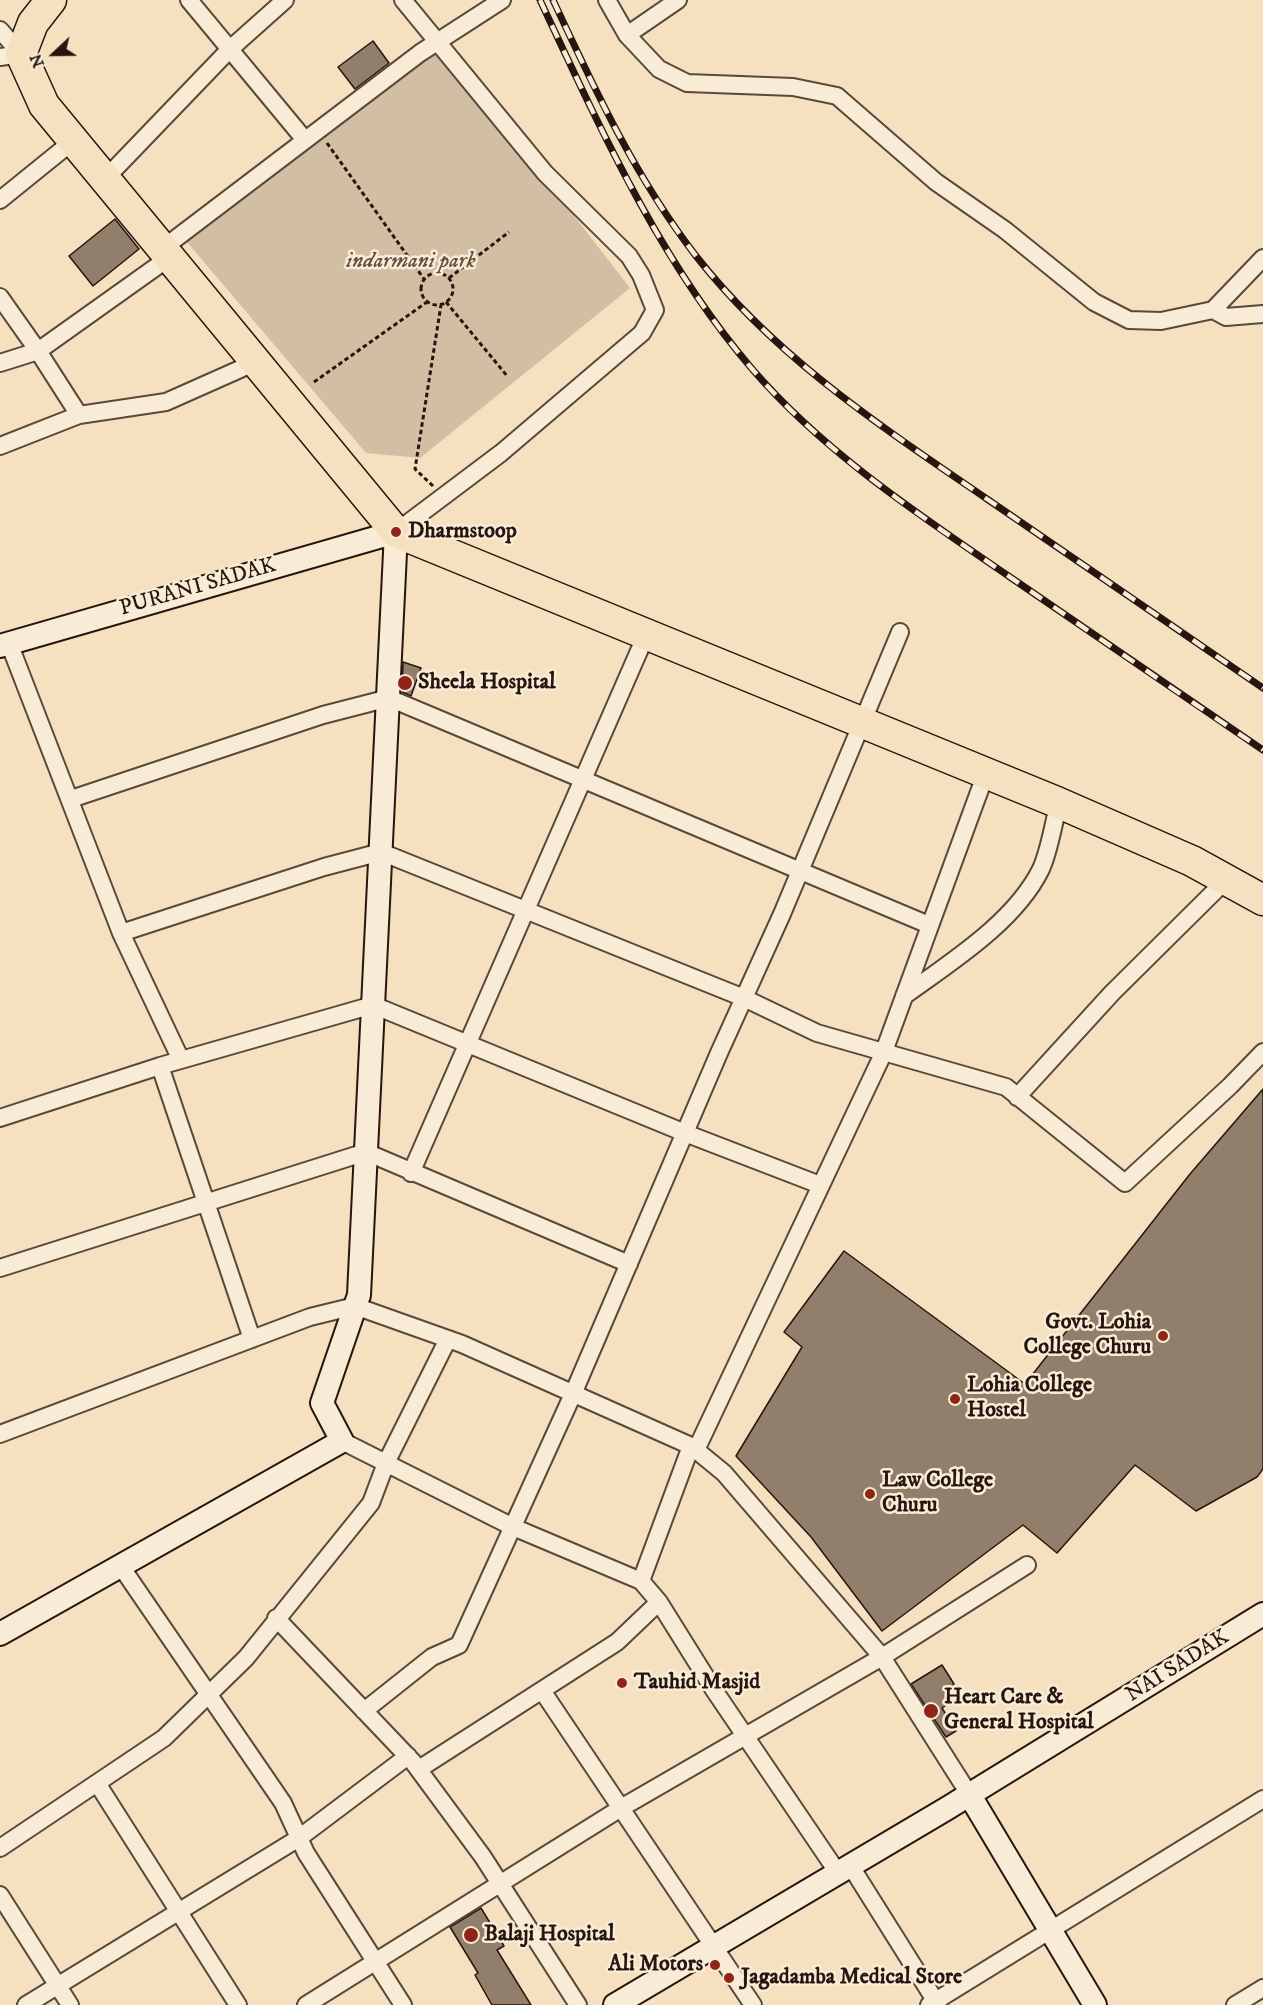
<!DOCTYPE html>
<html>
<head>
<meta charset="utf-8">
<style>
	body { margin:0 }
	#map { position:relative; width:1263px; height:2005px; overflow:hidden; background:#f5e1c0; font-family:"IM FELL DW Pica",serif }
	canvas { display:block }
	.north { position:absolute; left:24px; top:24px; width:60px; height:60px; -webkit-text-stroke:4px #f8ecd6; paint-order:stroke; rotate:248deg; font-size:16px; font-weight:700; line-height:24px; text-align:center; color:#27150f }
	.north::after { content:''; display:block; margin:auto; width:21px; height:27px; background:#27150f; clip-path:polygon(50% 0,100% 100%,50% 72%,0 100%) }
</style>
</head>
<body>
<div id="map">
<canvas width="1263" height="2005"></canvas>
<div class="north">N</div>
</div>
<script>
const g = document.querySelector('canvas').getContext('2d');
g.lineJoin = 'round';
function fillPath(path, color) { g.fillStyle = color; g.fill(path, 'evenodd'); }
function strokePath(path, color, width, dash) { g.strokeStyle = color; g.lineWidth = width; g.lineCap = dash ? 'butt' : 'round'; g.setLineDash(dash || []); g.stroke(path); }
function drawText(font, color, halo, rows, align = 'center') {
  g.font = font + ' "IM FELL DW Pica",serif'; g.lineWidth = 5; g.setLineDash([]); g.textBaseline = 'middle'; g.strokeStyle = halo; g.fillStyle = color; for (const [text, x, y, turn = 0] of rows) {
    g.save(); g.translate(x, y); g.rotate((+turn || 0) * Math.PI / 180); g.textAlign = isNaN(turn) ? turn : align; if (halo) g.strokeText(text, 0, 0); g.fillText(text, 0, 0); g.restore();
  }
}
fillPath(new Path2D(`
	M437 39 630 288 420 458 366 453 186 241Z`), '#d2bea2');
const building = new Path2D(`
	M373 41 389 63 355 89 338 67Z
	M115 219 139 249 93 286 69 256Z
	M403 662 421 668 411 696 402 692Z
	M1263 1089V1469L1257 1477 1196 1511 1135 1465 1057 1553 1023 1525 882 1631 811 1537 736 1456 802 1347 784 1332 844 1251 1025 1384 1190 1174Z
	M942 1665 954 1684 944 1691 951 1702 942 1708 956 1731 946 1737 911 1684Z
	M481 1908 504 1946 497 1950 531 2005H492L475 1975 478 1973 450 1927Z`);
fillPath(building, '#927f6b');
strokePath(building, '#27150f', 1.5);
const street = new Path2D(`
	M189 0 305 140
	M607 0 627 35 659 69 687 83 793 87 837 96 936 182 1005 230 1094 302 1129 320 1161 321 1213 310 1226 317 1263 314
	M0 30 21 54 0 57
	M627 35 678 0
	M105 179 229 50 285 0
	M0 200 73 141
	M162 249 420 53 502 0
	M0 297 38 351 79 415
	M1213 310 1263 258
	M0 363 38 351 170 257
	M0 446 79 415 166 402 256 362
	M396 532 501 453 642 333 655 310 641 275 629 256 545 173 403 0
	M9 643 121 933 181 1060
	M71 799 323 715 389 698 929 925
	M121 933 324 867 381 852 744 998 817 1033 1006 1087 1125 1183 1230 1086 1263 1052
	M904 996C951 962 1015 922 1041 869 1050 849 1053 824 1059 803
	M160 1066 252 1339
	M1017 1097 1112 993 1226 880
	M0 1118 160 1066 373 1005 685 1133 820 1185
	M411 1173 646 635
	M0 1268 366 1152 629 1264
	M0 1434 310 1317 355 1306 462 1344 691 1446 724 1473 882 1657 969 1794
	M342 1441 513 1527 641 1581 659 1602 714 1690 838 1873
	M696 1450 883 1054 986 773
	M120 1565 283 1803 306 1853 403 2005
	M641 1581 691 1446
	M276 1618 413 1762 483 1857 578 2005
	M543 1692 753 2005
	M364 1711 432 1657 459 1645 573 1394 719 1053 782 914 900 632
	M419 1769 617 1642 659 1602
	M97 1783 238 2005
	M0 1848 164 1738 246 1658 371 1503 386 1463 448 1339
	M850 1865 938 2005
	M0 1895 70 2005
	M26 2005 299 1838 408 1756
	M306 2005 621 1808 882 1657 1027 1565
	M929 2005 1263 1799
	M1235 2005 1263 1988`);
const secondary = new Path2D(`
	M0 646 396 532 359 1295 322 1403 342 1441 0 1634
	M969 1794 1095 2005
	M615 2005 946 1809 1263 1614`);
const highway = new Path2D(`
	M51 0 33 23 21 54 44 105 396 532 1059 803 1192 861 1263 900`);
strokePath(street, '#5a483b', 20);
strokePath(secondary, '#27150f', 26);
strokePath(highway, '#27150f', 33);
strokePath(new Path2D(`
	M327 143 424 279
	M421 289a16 16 0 1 1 32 0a16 16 0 1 1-32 0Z
	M449 278 509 232
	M446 302 508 377
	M314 382 427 302
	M433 486 415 469 441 305`), '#27150f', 3, [4.5, 3]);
strokePath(street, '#f8ecd6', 16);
strokePath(secondary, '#f8ecd6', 22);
strokePath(highway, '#f5e1c0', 30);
const rail = new Path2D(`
	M540 0C600 128 660 262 753 370 824 452 918 514 1007 575 1092 633 1177 692 1263 750
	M553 0C595 90 635 177 696 256 776 358 882 427 987 499 1079 562 1171 625 1263 688`);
strokePath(rail, '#27150f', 7);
strokePath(rail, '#f8ecd6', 4.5, [14]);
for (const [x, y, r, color] of [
	[396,532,6,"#8f2418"],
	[405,683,8,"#8f2418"],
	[1163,1336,6,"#8f2418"],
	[955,1399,6,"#8f2418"],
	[870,1494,6,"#8f2418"],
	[622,1683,6,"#8f2418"],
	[931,1711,8,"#8f2418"],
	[471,1935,8,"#8f2418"],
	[715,1965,6,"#8f2418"],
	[729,1978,6,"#8f2418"]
]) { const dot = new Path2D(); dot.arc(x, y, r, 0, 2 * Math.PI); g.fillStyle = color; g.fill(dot); strokePath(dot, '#f8ecd6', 2); }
drawText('italic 22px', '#635042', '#f8ecd6', [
	["indarmani park",411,262]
]);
drawText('bold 22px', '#27150f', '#f8ecd6', [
	["Dharmstoop",408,532],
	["Sheela Hospital",418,683],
	["Govt. Lohia",1151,1323,"right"],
	["College Churu",1151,1348,"right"],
	["Lohia College",967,1386],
	["Hostel",967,1411],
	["Law College",882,1481],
	["Churu",882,1506],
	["Tauhid Masjid",634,1683],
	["Heart Care &",944,1698],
	["General Hospital",944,1723],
	["Balaji Hospital",484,1935],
	["Ali Motors",703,1965,"right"],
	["Jagadamba Medical Store",741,1978]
], 'left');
drawText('22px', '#27150f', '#f8ecd6', [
	["PURANI SADAK",198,588,-16],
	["NAI SADAK",1178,1667,-32]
]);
</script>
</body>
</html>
